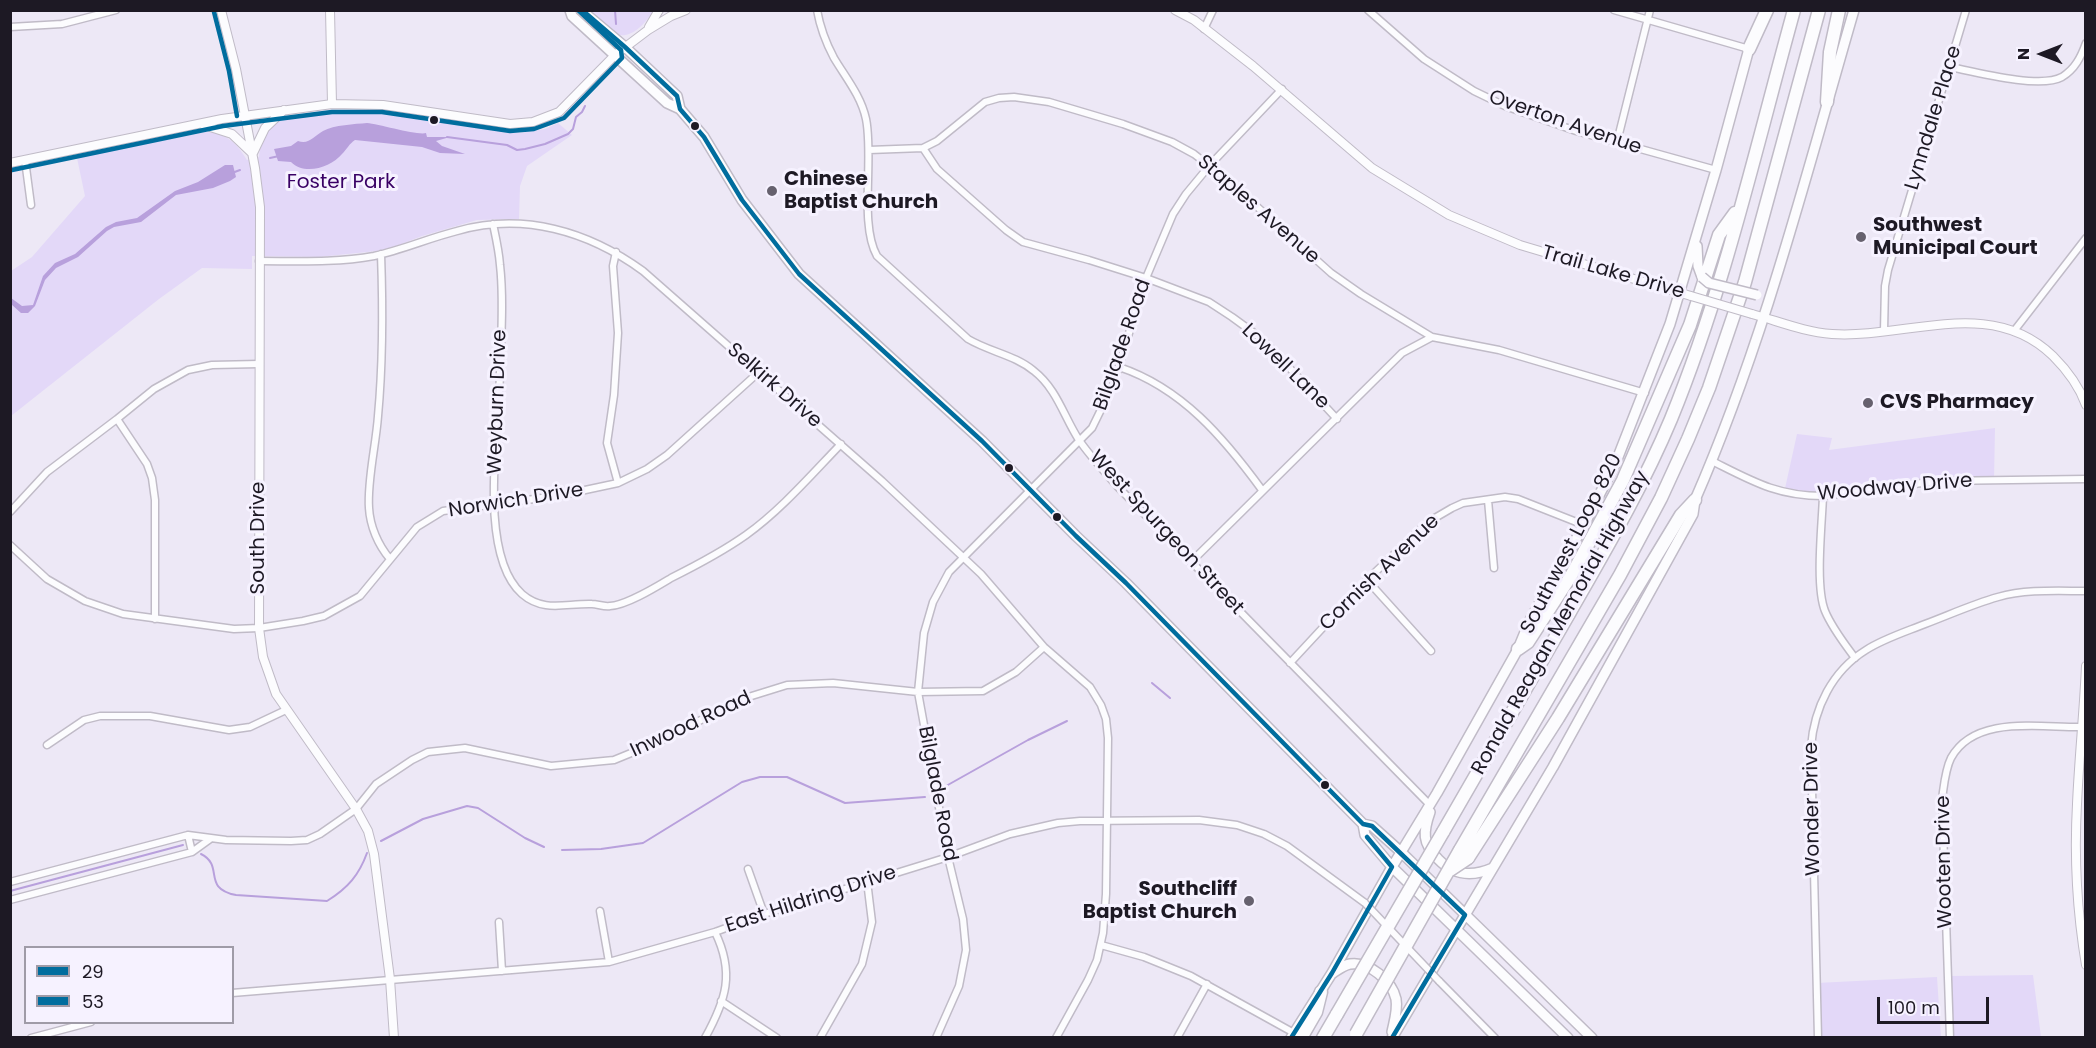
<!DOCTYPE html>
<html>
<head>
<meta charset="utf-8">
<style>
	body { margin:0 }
	#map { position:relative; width:2096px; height:1048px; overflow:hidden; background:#ede8f6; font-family:Poppins,sans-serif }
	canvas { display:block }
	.frame { position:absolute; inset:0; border:12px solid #1d1924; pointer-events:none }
	.legend { position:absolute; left:24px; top:946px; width:210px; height:78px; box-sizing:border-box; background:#f6f2ff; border:2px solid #9f9ba7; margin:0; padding:8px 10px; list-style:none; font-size:18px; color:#1d1924 }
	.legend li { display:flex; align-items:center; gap:12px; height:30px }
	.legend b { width:30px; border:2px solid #9f9ba7 }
	.north { position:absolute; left:2012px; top:24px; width:60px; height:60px; -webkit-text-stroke:4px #f6f2ff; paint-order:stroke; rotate:270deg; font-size:16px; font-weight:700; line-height:24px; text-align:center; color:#1d1924 }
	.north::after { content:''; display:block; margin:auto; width:21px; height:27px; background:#1d1924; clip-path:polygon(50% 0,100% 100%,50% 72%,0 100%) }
	.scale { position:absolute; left:1877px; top:997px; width:112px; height:27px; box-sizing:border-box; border:3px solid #1d1924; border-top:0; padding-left:8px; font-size:18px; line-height:21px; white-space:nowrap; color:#1d1924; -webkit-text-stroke:4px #f6f2ff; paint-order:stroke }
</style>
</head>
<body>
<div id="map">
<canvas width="2096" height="1048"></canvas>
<div class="frame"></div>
<ul class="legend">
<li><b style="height:8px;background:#006d9e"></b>29</li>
<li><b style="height:8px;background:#006d9e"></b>53</li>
</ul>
<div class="north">N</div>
<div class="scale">100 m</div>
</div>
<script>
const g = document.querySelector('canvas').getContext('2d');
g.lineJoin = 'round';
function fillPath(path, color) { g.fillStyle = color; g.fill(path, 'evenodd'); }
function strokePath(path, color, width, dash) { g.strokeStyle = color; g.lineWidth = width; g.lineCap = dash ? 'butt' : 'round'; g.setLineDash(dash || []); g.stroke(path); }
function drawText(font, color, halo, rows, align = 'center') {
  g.font = font + ' Poppins,sans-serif'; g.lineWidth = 6; g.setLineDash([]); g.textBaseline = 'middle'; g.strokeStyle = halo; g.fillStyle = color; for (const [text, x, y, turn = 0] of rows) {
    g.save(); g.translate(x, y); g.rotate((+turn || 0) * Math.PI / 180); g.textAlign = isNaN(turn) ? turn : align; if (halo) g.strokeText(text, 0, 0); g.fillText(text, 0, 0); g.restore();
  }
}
fillPath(new Path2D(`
	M586 11H654C644 24 632 40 614 34Z
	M358 111 389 114 520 133 545 129 558 123 572 135 527 166 520 186 519 219 477 220 422 236 386 250 319 257 252 256V269L202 268 159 299 11 416V271L32 257 85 196 77 158 205 132C226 133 236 142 247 160L259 157C261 140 267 126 283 118Z
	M1995 428 1994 480H1957L1823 496 1784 493 1797 434 1832 438 1829 450Z
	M2033 975 2041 1037H1954L1951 976Z
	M1937 977 1941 1037H1820L1816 983Z`), '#e3d8f8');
fillPath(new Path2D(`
	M367 123C379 124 419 136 426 133L427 137H450L436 141 442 146 465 154 440 153 422 147 355 140C349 144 347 149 342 154 331 167 305 176 291 162L278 161 274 149 291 146 298 141C309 145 314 136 323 131 334 125 355 124 367 123Z
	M225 165H233L236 177 230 181 213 188 176 195 141 222 114 227 107 231 78 257 56 268 45 280 35 306 28 313H21L11 304V298L22 306 33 305 43 276 55 263 75 254 106 227 116 222 137 218 175 191 198 182Z`), '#b8a0dc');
strokePath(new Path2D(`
	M615 10 616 24
	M447 137 507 145 517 150 525 149 545 144 568 134 573 129 576 117 582 112 585 106
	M270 158 279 156
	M232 173 240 170
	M1152 683 1170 698
	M946 786 1028 740 1067 721
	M381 841 423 819 467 806 478 808 525 838 544 847
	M562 850 601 849 643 843 742 782 760 777H787L845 803 925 797
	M201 854C225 866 201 888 236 895L327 901C348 888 359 875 367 853
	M10 891 183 845`), '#b8a0dc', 2);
const minor = new Path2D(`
	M817 10C820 27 826 43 834 58 846 78 861 96 866 119 874 158 859 224 877 256L968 339C990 352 1015 355 1034 371 1057 389 1064 417 1079 440 1090 456 1104 471 1117 486L1430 805
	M1368 10 1424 59 1474 91 1505 106 1576 131 1716 170
	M1614 10 1749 49
	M10 27 62 24 116 10
	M1204 29 1213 10
	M1950 67C1975 72 2040 89 2062 77 2075 69 2081 57 2086 43
	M1617 142 1650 10
	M923 148 937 169 1006 230 1023 242 1089 260 1146 278 1209 302 1232 317 1254 333 1270 347 1337 419
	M869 150 923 148 937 141 985 102 999 98 1014 97 1049 102 1123 124 1172 142 1194 154 1225 178 1331 273 1361 294 1432 337 1499 350 1645 393
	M25 160 31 205
	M493 224C496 238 499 251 500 265 504 300 501 338 500 373 499 428 477 554 522 594 544 613 566 603 592 604 597 604 604 607 610 606 627 605 656 587 671 578 697 565 722 552 746 535 781 510 811 475 841 444
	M616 252 613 266 618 333 614 395 607 443 618 483
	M381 254C383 309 383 362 378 416 376 445 367 481 369 508 370 526 378 545 390 559
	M259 261C298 261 336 263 374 256 402 250 429 238 457 231 523 212 588 231 643 271L882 481 981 574 1044 647 1090 687 1101 705 1106 719 1108 738 1106 894 1103 933 1097 960 1088 980 1056 1038
	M1884 331 1885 286 1888 270 1966 10
	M2014 331 2086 238
	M1119 367C1182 388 1224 438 1262 490
	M117 419 147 464 152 478 155 500V619
	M1712 461C1752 481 1777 496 1823 496L1937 481 2086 479
	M1823 496C1822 525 1815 586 1825 611 1832 628 1844 643 1855 658
	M1488 500 1494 568
	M10 512 47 472 117 419 154 389 188 370 212 365 259 364
	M10 545 47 579 85 601 123 614 234 629 259 628 303 621 324 616 360 596 417 527 443 511 557 496 618 483 647 469 667 455 759 372
	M1191 562 1402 353 1432 337
	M1367 580 1431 651
	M1290 663 1367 580 1428 522 1452 508 1463 503 1505 497 1518 499 1584 525
	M47 745 84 720 100 716H150L229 730 250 727 286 710
	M188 835 192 852
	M748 869 764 914
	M10 882 188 835 226 840 291 841 307 840 320 834 356 809 376 784 412 760 428 752 465 748 551 766 614 760 658 742 742 699 787 685 833 683 918 692 983 691 1016 672 1044 647
	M10 900 192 852 210 839
	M600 911 609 962
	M499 922 502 971
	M1101 945 1144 957 1191 976 1294 1033
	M1439 981 1495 1038
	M232 993 609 962 715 932 764 914 948 857 1010 834 1058 823 1080 821 1199 820 1237 825 1264 834 1287 846 1365 903
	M721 1001 777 1038
	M31 1038 91 1022
	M705 1038C726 1000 735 973 715 932
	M820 1038 862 964 872 922 867 881
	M936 1038 959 986 966 950 963 919 948 857 918 692 924 633 933 602 949 572 1092 428 1113 385 1146 278 1173 214 1186 194 1210 165 1282 89
	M1177 1038 1207 984
	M1818 1038 1811 747C1814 708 1832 671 1866 650 1883 639 1905 632 1925 624 1949 615 1973 604 1998 597 2026 589 2057 591 2086 591
	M1950 1038 1942 799C1944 786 1945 770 1951 758 1975 714 2042 728 2083 727`);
const tertiary = new Path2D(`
	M221 10 236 69 255 168 260 207 259 628 263 657 276 694 356 809 368 831 374 854 390 979 394 1038
	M330 10 332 104
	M1175 10 1194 20 1253 66 1372 168 1449 215 1520 245 1691 296
	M649 27 659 10
	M204 125 232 134 252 153
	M253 153 265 128 284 110
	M10 163 222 119 332 104 383 105 510 124 533 122 559 112 615 55 648 30 671 16 686 10
	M1752 314C1778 321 1804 332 1832 334 1907 339 1990 295 2053 356 2067 370 2079 386 2086 405
	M2086 666C2084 712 2079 758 2077 804 2074 858 2077 912 2086 965`);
const secondary = new Path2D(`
	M570 10 572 16 667 103 680 109
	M581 10 625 47 677 96 680 109 704 137 742 200 799 274 982 441 1076 536 1126 583 1363 824 1372 826 1401 852 1592 1038
	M1697 246 1698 266 1702 277
	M1430 812C1423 832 1422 843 1438 859 1454 876 1472 877 1493 868
	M1363 824 1365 835 1392 867 1568 1038
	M1333 973C1339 969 1344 965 1350 964 1369 961 1392 981 1396 999 1398 1010 1394 1022 1392 1032
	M1291 1038 1332 973 1392 867 1437 793 1518 649 1530 620 1584 525 1616 462 1670 324 1716 170 1750 45
	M1392 1038 1553 767 1693 514 1695 500C1764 342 1806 175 1854 10`);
const motorway = new Path2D(`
	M1749 49 1767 10
	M1827 102 1830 52 1839 10
	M1518 649 1528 642 1572 574 1623 480 1690 325 1719 235 1735 213
	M1443 832C1485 759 1528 685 1570 612 1606 549 1643 486 1671 419 1725 287 1756 147 1794 10
	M1460 850 1620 575 1661 498 1688 439 1709 388 1745 282 1819 10
	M1468 858 1558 718 1681 515 1695 500
	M1301 1038 1316 1012 1321 992
	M1323 1038 1337 1014`);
strokePath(minor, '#c0bbc7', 9);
strokePath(tertiary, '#c0bbc7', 10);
strokePath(secondary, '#c0bbc7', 12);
strokePath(motorway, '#c0bbc7', 15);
strokePath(minor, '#fcfcfe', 6);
strokePath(tertiary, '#fcfcfe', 8);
strokePath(secondary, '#fcfcfe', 9);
strokePath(motorway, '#fcfcfe', 12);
const minorBridge = new Path2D(`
	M1365 903 1439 981`);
const tertiaryBridge = new Path2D(`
	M1691 296 1752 314`);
const secondaryBridge = new Path2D(`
	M1702 277 1709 283 1757 295`);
const motorwayBridge = new Path2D(`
	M1450 870 1468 858
	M1337 1014 1443 832
	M1356 1034 1460 850`);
strokePath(minorBridge, '#c0bbc7', 9, []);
strokePath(tertiaryBridge, '#c0bbc7', 10, []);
strokePath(secondaryBridge, '#c0bbc7', 12, []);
strokePath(motorwayBridge, '#c0bbc7', 15, []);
strokePath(minorBridge, '#fcfcfe', 6);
strokePath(tertiaryBridge, '#fcfcfe', 8);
strokePath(secondaryBridge, '#fcfcfe', 9);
strokePath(motorwayBridge, '#fcfcfe', 12);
strokePath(new Path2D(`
	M582 10 625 47 677 96 680 109 704 137 742 200 799 274 982 441 1076 536 1126 583 1363 824 1372 826 1465 915 1392 1038
	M1291 1038 1332 973 1392 867 1367 837`), '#006d9e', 4.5);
strokePath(new Path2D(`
	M214 12 229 71 237 116
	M12 170 223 126 332 112H382L510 131 534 129 564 118 622 58 621 50 578 10`), '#006d9e', 4.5);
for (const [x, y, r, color] of [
	[434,120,5,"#1d1924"],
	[695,126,5,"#1d1924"],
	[772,191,6,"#66616e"],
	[1861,237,6,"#66616e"],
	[1868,403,6,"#66616e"],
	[1009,468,5,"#1d1924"],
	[1057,517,5,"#1d1924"],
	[1325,785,5,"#1d1924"],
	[1249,901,6,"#66616e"]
]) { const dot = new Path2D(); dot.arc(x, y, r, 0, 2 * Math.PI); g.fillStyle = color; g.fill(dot); strokePath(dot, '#f6f2ff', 2); }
drawText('20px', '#1d1924', '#f6f2ff', [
	["Lynndale Place",1934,118,-73],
	["Overton Avenue",1565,123,19],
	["Staples Avenue",1258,210,41],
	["Trail Lake Drive",1613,273,16],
	["Bilglade Road",1123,345,-71],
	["Lowell Lane",1285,367,44],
	["Selkirk Drive",774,386,41],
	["Weyburn Drive",498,402,-88],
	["Woodway Drive",1895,488,-5],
	["Norwich Drive",516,501,-9],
	["West Spurgeon Street",1166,533,47],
	["South Drive",259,538,-90],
	["Southwest Loop 820",1572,544,-63],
	["Cornish Avenue",1380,573,-44],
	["Ronald Reagan Memorial Highway",1561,623,-61],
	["Inwood Road",691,725,-25],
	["Bilglade Road",937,794,79],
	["Wonder Drive",1813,809,-91],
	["Wooten Drive",1945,862,-91],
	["East Hildring Drive",811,900,-18]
]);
drawText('bold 20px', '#1d1924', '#f6f2ff', [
	["Chinese",784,180],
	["Baptist Church",784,203],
	["Southwest",1873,226],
	["Municipal Court",1873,249],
	["CVS Pharmacy",1880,403],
	["Southcliff",1237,890,"right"],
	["Baptist Church",1237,913,"right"]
], 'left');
drawText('20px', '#390065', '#f6f2ff', [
	["Foster Park",341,183]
]);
</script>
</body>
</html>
